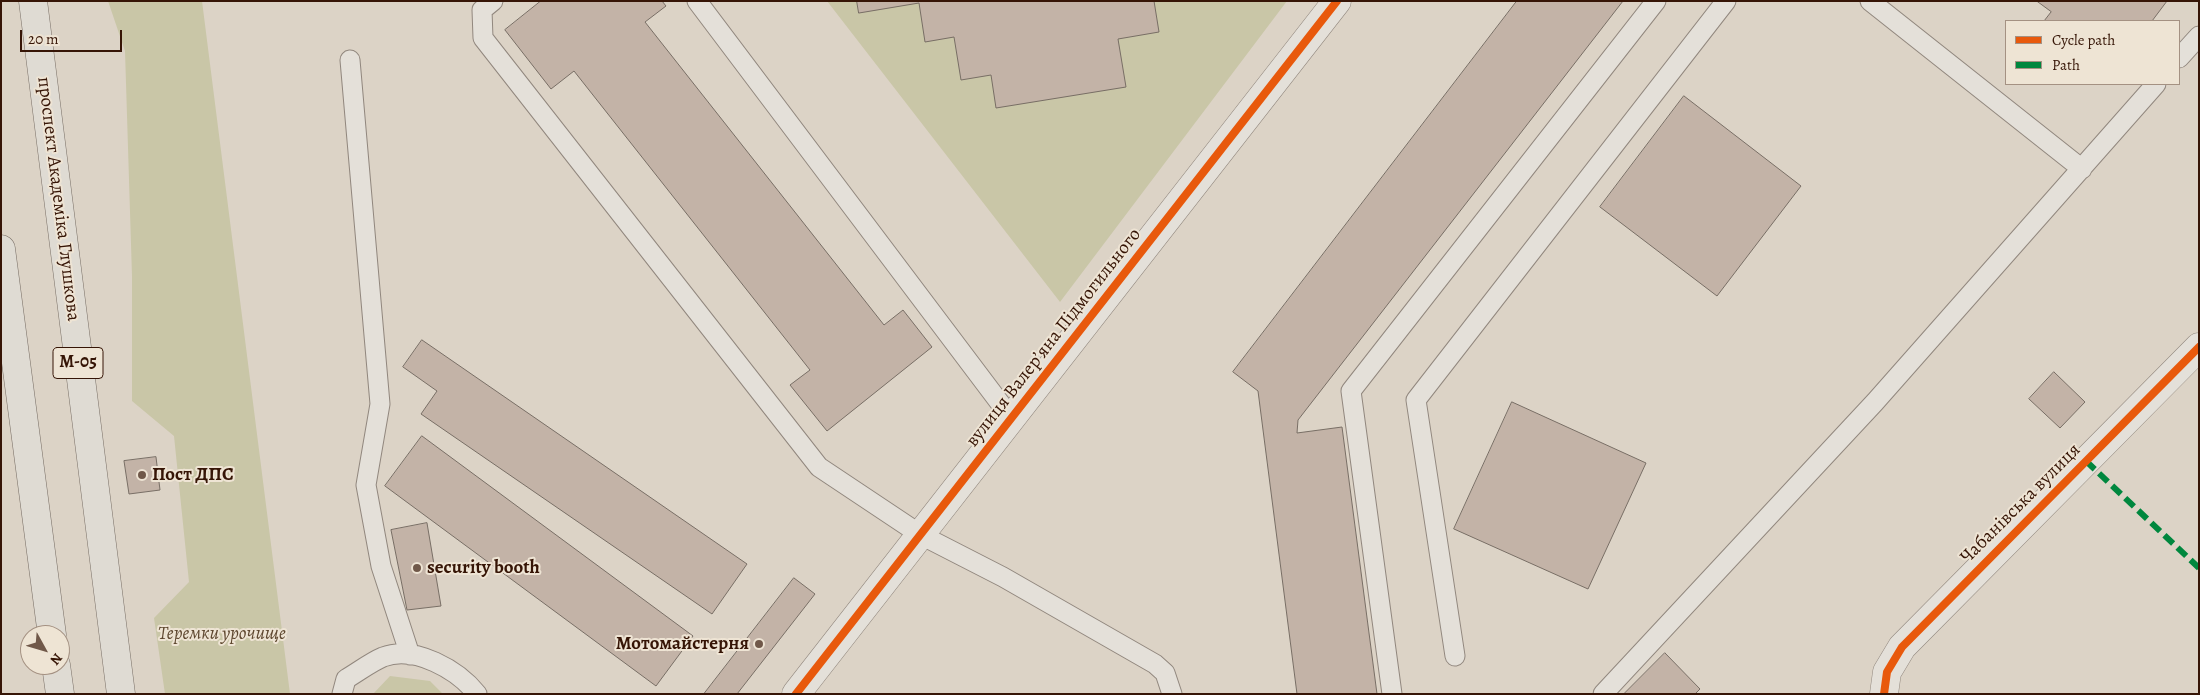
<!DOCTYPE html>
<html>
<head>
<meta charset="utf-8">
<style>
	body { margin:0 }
	#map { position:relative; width:2200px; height:695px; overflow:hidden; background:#dcd3c6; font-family:Alegreya,serif }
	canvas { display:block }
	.frame { position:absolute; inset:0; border:2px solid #361506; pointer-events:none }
	.legend { position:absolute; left:2005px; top:20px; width:175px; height:65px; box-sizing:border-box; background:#eee4d4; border:1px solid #a49182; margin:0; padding:6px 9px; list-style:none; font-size:15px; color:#361506 }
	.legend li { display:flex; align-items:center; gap:10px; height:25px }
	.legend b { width:25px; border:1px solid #a49182 }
	.north { position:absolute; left:20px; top:625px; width:50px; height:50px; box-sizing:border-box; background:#eee4d4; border:1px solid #a49182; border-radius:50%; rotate:129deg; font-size:14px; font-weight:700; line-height:20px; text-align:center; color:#361506 }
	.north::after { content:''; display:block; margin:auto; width:18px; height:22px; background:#705849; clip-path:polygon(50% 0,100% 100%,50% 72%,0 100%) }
	.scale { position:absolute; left:20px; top:30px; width:102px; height:22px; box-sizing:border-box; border:2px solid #361506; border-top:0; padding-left:6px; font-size:15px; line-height:18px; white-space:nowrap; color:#361506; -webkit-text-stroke:4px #eee4d4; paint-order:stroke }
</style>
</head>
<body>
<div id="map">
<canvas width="2200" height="695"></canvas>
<div class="frame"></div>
<ul class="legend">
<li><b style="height:6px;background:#e8590c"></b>Cycle path</li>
<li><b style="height:6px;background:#00873e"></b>Path</li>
</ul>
<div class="north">N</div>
<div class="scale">20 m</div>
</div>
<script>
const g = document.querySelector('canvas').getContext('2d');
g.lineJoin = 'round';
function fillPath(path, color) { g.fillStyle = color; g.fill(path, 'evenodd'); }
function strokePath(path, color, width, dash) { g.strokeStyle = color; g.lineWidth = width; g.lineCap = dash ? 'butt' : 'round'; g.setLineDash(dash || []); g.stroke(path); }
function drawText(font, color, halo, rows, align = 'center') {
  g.font = font + ' Alegreya,serif'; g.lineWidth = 4; g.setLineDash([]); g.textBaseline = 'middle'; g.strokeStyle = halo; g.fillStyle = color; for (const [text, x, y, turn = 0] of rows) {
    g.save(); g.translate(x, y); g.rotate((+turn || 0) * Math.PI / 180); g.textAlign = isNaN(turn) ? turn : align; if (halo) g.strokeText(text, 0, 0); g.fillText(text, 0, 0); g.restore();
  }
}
fillPath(new Path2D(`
	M108 1H202L290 694H165L154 618 189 582 174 436 132 401V276L125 51Z
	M827 1H1287L1060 302Z
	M390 676 430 681 443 694H373Z`), '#c9c6a7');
const building = new Path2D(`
	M541 1H662L666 6 645 22 884 325 903 310 932 347 827 431 790 385 810 370 574 71 551 89 505 30Z
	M857 1H1154L1159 32 1118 39 1126 87 996 108 991 75 961 80 954 37 925 42 919 3 859 13Z
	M1517 1H1623L1298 420 1297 433 1342 427 1377 694H1297L1258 391 1233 372Z
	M2037 1H2167L2152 21H2044L2051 12Z
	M1684 96 1801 186 1717 296 1600 207Z
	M422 340 747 564 712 614 421 414 437 391 403 367Z
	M2054 372 2085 402 2060 428 2029 399Z
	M1512 402 1646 463 1588 589 1454 529Z
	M422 436 693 636 656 686 385 486Z
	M156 457 160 490 129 494 124 461Z
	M427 523 441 606 407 610 391 530Z
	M794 578 815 594 737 694H704Z
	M1665 653 1700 689 1695 694H1624Z`);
fillPath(building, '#c3b3a7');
strokePath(building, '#786e65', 1);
const lane = new Path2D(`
	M493 1 482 10 483 38 819 467 921 535 1003 577 1155 664 1165 673 1172 694
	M697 1 1012 419
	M1870 1 2082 169
	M2179 58 2199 36
	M350 60 380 404 366 485 381 566 410 655
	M1455 656 1416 400 1726 1
	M342 694 346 679C358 672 371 662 383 657 415 645 458 670 477 694
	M1392 694 1351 391 1656 1
	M1603 694 1875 402 2156 84`);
const street = new Path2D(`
	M796 694 1337 1
	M1884 694 1887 672 1902 647 2199 347`);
const highway = new Path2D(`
	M33 1 121 694
	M1 249 52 635
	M56 665 60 694`);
strokePath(lane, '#91877e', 21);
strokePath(street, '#91877e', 29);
strokePath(highway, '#786e65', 29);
strokePath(lane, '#e4e0d9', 19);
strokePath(street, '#e4e0d9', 28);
strokePath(highway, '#dfdbd3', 28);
strokePath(new Path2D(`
	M2086 461 2199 568`), '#00873e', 6, [12, 6]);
strokePath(new Path2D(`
	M796 694 1337 1
	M1884 694 1887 672 1902 647 2199 347`), '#e8590c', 8);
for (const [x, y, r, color] of [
	[142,475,5,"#705849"],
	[417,568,5,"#705849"],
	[759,644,5,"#705849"]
]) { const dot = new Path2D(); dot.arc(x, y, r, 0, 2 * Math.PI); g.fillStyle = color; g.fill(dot); strokePath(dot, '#eee4d4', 2); }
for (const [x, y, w] of [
	[78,363,50]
]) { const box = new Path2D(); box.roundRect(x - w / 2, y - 15.5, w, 31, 4); g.fillStyle = '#eee4d4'; g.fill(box); strokePath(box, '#361506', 1); }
drawText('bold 18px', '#361506', null, [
	["М-05",78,363]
]);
drawText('19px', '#361506', '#eee4d4', [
	["проспект Академіка Глушкова",58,199,83],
	["вулиця Валерʼяна Підмогильного",1054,338,-52],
	["Чабанівська вулиця",2021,504,-45]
]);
drawText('bold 19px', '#361506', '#eee4d4', [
	["Пост ДПС",152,475],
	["security booth",427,568],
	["Мотомайстерня",749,644,"right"]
], 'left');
drawText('italic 19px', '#5e472f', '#eee4d4', [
	["Теремки урочище",222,634]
]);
</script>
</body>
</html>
